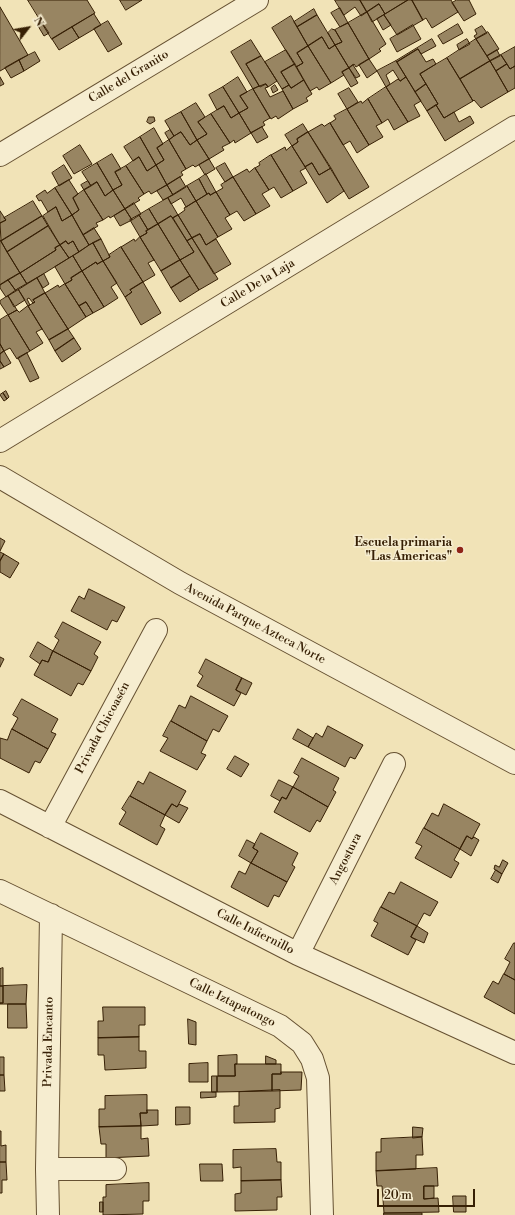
<!DOCTYPE html>
<html>
<head>
<meta charset="utf-8">
<style>
	body { margin:0 }
	#map { position:relative; width:515px; height:1215px; overflow:hidden; background:#f1e3b7; font-family:"Libre Bodoni",serif }
	canvas { display:block }
	.north { position:absolute; left:8px; top:8px; width:40px; height:40px; -webkit-text-stroke:3px #f6edd0; paint-order:stroke; rotate:59deg; font-size:11px; font-weight:700; line-height:16px; text-align:center; color:#372005 }
	.north::after { content:''; display:block; margin:auto; width:14px; height:18px; background:#372005; clip-path:polygon(50% 0,100% 100%,50% 72%,0 100%) }
	.scale { position:absolute; left:377px; top:1189px; width:98px; height:18px; box-sizing:border-box; border:2px solid #372005; border-top:0; padding-left:5px; font-size:12px; line-height:14px; white-space:nowrap; color:#372005; -webkit-text-stroke:3px #f6edd0; paint-order:stroke }
</style>
</head>
<body>
<div id="map">
<canvas width="515" height="1215"></canvas>
<div class="north">N</div>
<div class="scale">20 m</div>
</div>
<script>
const g = document.querySelector('canvas').getContext('2d');
g.lineJoin = 'round';
function fillPath(path, color) { g.fillStyle = color; g.fill(path, 'evenodd'); }
function strokePath(path, color, width, dash) { g.strokeStyle = color; g.lineWidth = width; g.lineCap = dash ? 'butt' : 'round'; g.setLineDash(dash || []); g.stroke(path); }
function drawText(font, color, halo, rows, align = 'center') {
  g.font = font + ' "Libre Bodoni",serif'; g.lineWidth = 3; g.setLineDash([]); g.textBaseline = 'middle'; g.strokeStyle = halo; g.fillStyle = color; for (const [text, x, y, turn = 0] of rows) {
    g.save(); g.translate(x, y); g.rotate((+turn || 0) * Math.PI / 180); g.textAlign = isNaN(turn) ? turn : align; if (halo) g.strokeText(text, 0, 0); g.fillText(text, 0, 0); g.restore();
  }
}
const building = new Path2D(`
	M28 0H87L95 13 52 39Z
	M120 0H142L126 10Z
	M335 0H360L367 12 361 16 355 7 344 15Z
	M360 0H408L385 14 379 4 367 12Z
	M408 0H412L423 20 397 35 384 15Z
	M412 0H451L458 12 432 28 426 18 423 20Z
	M457 0H469L476 14 464 21 452 3Z
	M379 4 385 14 372 22 367 12Z
	M0 7 28 55 0 71Z
	M340 8 348 23 340 27 331 13Z
	M314 9 317 15 297 27 294 22Z
	M367 12 386 44 379 49 381 51 369 59 348 23Z
	M94 14 101 25 79 38 72 27Z
	M317 15 335 45 329 49 322 37 308 46 297 27Z
	M384 15 391 25 383 30 377 19Z
	M291 16 308 46 297 53 303 63 296 67 272 28Z
	M108 21 122 44 108 52 94 29Z
	M348 23 369 59 356 67 354 64 349 68 335 45 342 42 335 30Z
	M43 24 49 33 44 36 38 26Z
	M458 24 463 33 443 44 438 36Z
	M413 25 421 39 397 52 390 39Z
	M482 26 487 33 476 39 474 36 477 34 475 30Z
	M72 27 79 38 59 50 52 39Z
	M332 29 335 30 342 42 335 45 328 33Z
	M488 32 499 49 487 56 476 39Z
	M322 37 329 49 335 45 349 68 342 72 344 75 331 83 308 46Z
	M432 39 436 46 421 54 418 49 397 62 396 61Z
	M467 39 470 44 459 50 457 45Z
	M476 39 490 61 460 79 447 58Z
	M251 40 261 56 246 64 259 86 253 89 231 52Z
	M308 46 331 83 319 90 317 87 310 91 296 67 303 63 297 53Z
	M515 47V66L510 69 501 55Z
	M418 49 426 62 433 59 436 64 420 74 426 84 415 92 397 62Z
	M286 50 295 64 281 72 289 85 282 89 265 62Z
	M497 50 500 56 490 61 487 56Z
	M35 52 40 61 24 71 19 60Z
	M501 55 507 64 496 71 490 61Z
	M261 56 277 81 268 87 266 84 260 87 246 64Z
	M447 58 473 101 444 118 436 105 438 104 420 74Z
	M369 59 377 71 367 78 359 65Z
	M19 60 24 71 11 78 5 68Z
	M396 61 406 77 400 81 393 70 386 75 390 84 386 87 377 71Z
	M490 61 508 92 481 108 474 100 473 101 460 79Z
	M295 64 304 80 291 88 281 72Z
	M507 64 510 69 515 66V88L508 92 496 71Z
	M353 65 360 76 356 78 349 68Z
	M349 68 358 83 351 87 342 72Z
	M0 77 4 84 0 86Z
	M238 77 247 92 240 96 248 108 239 113 223 87Z
	M406 77 421 101 414 105 420 116 408 122 386 87 398 79 400 81Z
	M304 80 312 94 306 98 308 101 293 109 282 89 289 85 291 88Z
	M266 84 268 87 265 88 270 97 283 91 293 109 278 119 276 116 271 119 253 89Z
	M426 84 438 104 427 111 415 92Z
	M275 85 278 90 273 93 271 88Z
	M223 87 239 113 231 118 224 106 217 110 209 95Z
	M386 87 408 122 394 130 388 119 382 123 368 99Z
	M349 88 358 102 347 109 338 94Z
	M253 89 270 118 263 122 265 125 251 133 239 113 248 108 240 96Z
	M368 99 382 123 376 126 383 137 369 145 347 109 361 101 362 103Z
	M196 103 205 117 198 122 207 134 197 140 181 112Z
	M436 105 444 118 454 112 459 122 470 116 474 123 445 141 427 111Z
	M224 106 231 118 239 113 251 133 235 143 234 140 230 143 211 114Z
	M347 109 369 145 357 153 350 141 343 145 330 123 336 119 334 116Z
	M181 112 197 140 190 145 181 132 174 136 165 121Z
	M211 114 230 143 222 147 224 150 209 159 197 140 207 134 198 122Z
	M149 117H154L155 121 150 124 147 122Z
	M330 123 369 187 349 199 308 132 322 124 324 126Z
	M303 124 308 132 297 139 298 142 292 146 285 135Z
	M262 127 268 137 257 143 251 133Z
	M154 128 163 144 157 148 164 160 156 165 140 137Z
	M170 130 174 136 169 140 165 133Z
	M181 132 190 145 197 140 209 159 195 167 193 165 186 169 169 140Z
	M308 132 331 168 319 175 312 163 305 167 292 146 298 142 297 139Z
	M140 137 156 165 147 171 139 157 133 161 124 147Z
	M169 140 186 169 181 172 183 175 167 185 156 165 164 160 157 148Z
	M80 145 92 164 74 174 63 156Z
	M292 146 306 168 300 171 307 183 293 191 271 155 285 147 286 150Z
	M112 154 121 169 115 172 122 185 113 190 97 163Z
	M271 155 293 191 281 198 274 187 269 190 255 168 260 165 259 163Z
	M139 157 147 171 156 165 167 185 151 194 149 191 144 194 126 166Z
	M209 159 215 169 205 175 199 165Z
	M97 163 113 190 105 196 97 182 91 186 82 172Z
	M225 163 233 177 225 182 216 168Z
	M312 163 319 175 331 168 344 191 327 203 305 167Z
	M64 165 72 178 59 186 52 173Z
	M126 166 144 194 138 198 140 200 125 209 113 190 122 185 115 172Z
	M255 168 269 190 262 194 270 206 256 214 233 177 247 169 249 172Z
	M206 174 216 192 210 195 209 193 207 194 199 179Z
	M180 177 186 187 173 195 167 185Z
	M233 177 256 214 244 221 237 211 230 215 216 192 223 188 221 185Z
	M199 179 207 194 196 201 187 186Z
	M69 180 78 194 73 198 79 210 72 215 55 188Z
	M88 181 91 186 84 190 81 185Z
	M97 182 105 196 113 190 125 209 110 218 109 216 103 220 84 190Z
	M167 185 173 195 163 200 157 191Z
	M187 186 196 201 186 207 181 198 171 204 168 198Z
	M55 188 72 215 62 221 56 207 48 212 41 200 39 201 36 196 45 190 47 193Z
	M84 190 103 220 96 223 98 226 83 235 72 215 79 210 73 198Z
	M216 192 230 215 225 218 232 229 218 237 196 201 209 193 210 195Z
	M168 198 178 215 173 218 171 216 158 224 149 209Z
	M33 201 42 216 1 241 0 223 6 220 4 218Z
	M196 201 218 237 206 245 200 234 192 238 178 215 185 210 184 208 186 207Z
	M134 203 141 214 132 220 125 209Z
	M56 207 62 221 72 215 89 245 79 252 73 241 68 244 66 241 60 245 43 216Z
	M125 209 132 220 120 226 114 216Z
	M149 209 158 224 148 230 139 215Z
	M0 211 6 220 0 223Z
	M139 215 148 230 146 231 147 233 140 237 130 220Z
	M178 215 192 238 187 241 173 218Z
	M42 216 48 226 7 252 1 241Z
	M171 216 194 252 180 260 158 224Z
	M158 224 180 260 161 271 140 237 147 233 146 231Z
	M48 226 60 245 55 248 56 250 20 273 7 252Z
	M94 228 101 239 89 245 83 235Z
	M200 234 206 245 216 239 231 264 214 274 192 238Z
	M140 237 154 260 148 263 155 275 143 282 121 247 134 239 135 241Z
	M192 238 218 279 199 290 180 260 194 252 187 241Z
	M101 239 110 257 103 261 93 243Z
	M0 240 20 273 0 285Z
	M66 241 68 244 73 241 79 252 69 258 60 245Z
	M93 243 103 261 97 264 96 262 82 271 73 256Z
	M60 245 69 258 27 284 20 273 56 250 55 248Z
	M121 247 143 282 130 290 132 292 125 297 103 261 110 257 109 255Z
	M73 256 82 271 71 278 72 280 65 284 55 267Z
	M180 260 190 276 171 288 161 271Z
	M103 261 117 283 111 287 118 298 104 307 82 271 96 262 97 264Z
	M82 271 104 307 93 313 86 302 79 306 65 284 72 280 71 278Z
	M20 273 27 284 16 291 8 280Z
	M44 274 49 284 43 288 37 278Z
	M190 276 199 290 180 302 171 288Z
	M37 278 45 293 33 300 35 302 33 303 29 298 27 299 30 305 28 306 18 289Z
	M8 280 16 291 6 297 0 288V285Z
	M143 282 161 313 141 325 125 297 132 292 130 290Z
	M65 284 86 317 68 329 45 293 58 285 59 287Z
	M18 289 25 300 14 307 8 296Z
	M45 293 68 329 49 340 28 306 35 302 33 300Z
	M8 296 17 310 8 315 0 303V301Z
	M86 302 93 313 86 317 79 306Z
	M28 306 42 329 36 332 43 343 30 351 8 315 17 310 19 312Z
	M8 315 30 351 17 359 10 348 4 351 0 344V320Z
	M68 329 74 338 55 351 49 340Z
	M74 338 81 349 62 362 55 351Z
	M0 344 4 351 0 354Z
	M4 351 11 363 4 367 0 361V354Z
	M27 353 39 378 30 382 18 358Z
	M0 361 4 367 0 369Z
	M6 391 9 397 7 399 3 393Z
	M3 393 7 399 4 401 0 395Z
	M0 538 5 541 0 551Z
	M0 552 4 554 0 561Z
	M4 554 19 563 10 578 0 572V561Z
	M89 589 125 607 117 622 112 620 107 630 71 611 79 596 84 599Z
	M63 622 101 642 94 654 98 657 91 671 53 651 59 640 55 637Z
	M38 642 53 651 48 662 42 660 40 664 30 657Z
	M53 651 91 671 83 685 78 683 71 696 34 675 42 660 48 662Z
	M0 657 4 659 0 667Z
	M206 659 242 678 236 690 241 693 234 706 197 686 203 676 199 673Z
	M242 678 252 683 246 695 236 690Z
	M191 696 228 716 219 732 213 729 207 741 171 721 179 705 185 708Z
	M22 699 58 719 51 732 56 734 48 749 12 729 18 718 13 715Z
	M171 721 207 741 201 753 206 755 197 770 160 751 168 738 163 736Z
	M328 726 363 745 355 759 350 757 345 767 308 747 316 733 322 737Z
	M12 729 48 749 40 763 35 761 29 773 0 758V738L7 740Z
	M298 729 313 738 308 747 293 739Z
	M235 756 249 764 241 777 227 769Z
	M302 758 339 778 333 790 336 792 328 807 293 787 299 776 294 773Z
	M150 772 186 791 177 807 172 804 165 815 130 796 138 781 143 784Z
	M279 780 293 787 286 799 282 797 280 801 271 796Z
	M293 787 328 807 320 822 317 820 310 832 274 812 282 797 286 799Z
	M130 796 165 815 160 826 165 829 157 845 119 824 126 812 122 809Z
	M172 804 177 807 179 804 188 808 179 823 165 815Z
	M444 804 480 824 472 839 467 836 460 849 424 828 432 813 438 816Z
	M424 828 460 849 454 860 459 863 451 878 415 858 422 846 416 843Z
	M261 833 298 853 292 865 295 867 287 882 251 863 258 851 253 848Z
	M467 836 472 839 474 837 479 840 471 856 460 849Z
	M247 840 255 844 253 848 258 851 251 863 239 856Z
	M503 860 508 863 502 874 494 869 495 865 499 867Z
	M251 863 287 882 279 897 274 895 268 907 231 887 239 871 245 874Z
	M496 870 502 874 498 883 491 879Z
	M401 882 438 902 430 916 424 913 417 926 381 907 389 892 394 894Z
	M381 907 417 926 411 937 416 940 408 955 371 936 378 923 374 921Z
	M417 926 428 933 424 943 411 937Z
	M514 943H515V980L504 974 510 962 505 959Z
	M3 968V986H0V969Z
	M504 974 515 980V1014L484 997 493 981 498 984Z
	M27 985 26 1004H0V1003H3V986Z
	M0 986H3V1003H0Z
	M8 1004H26L27 1028H8Z
	M103 1007H145V1025H139V1037L98 1038V1021H103Z
	M188 1019 196 1022V1045L189 1044Z
	M139 1037V1051H146V1068L105 1070 104 1055H98V1038Z
	M237 1055V1064H235V1076H218V1056Z
	M266 1056 276 1060V1064H266Z
	M0 1057H4V1075H0Z
	M208 1063V1082H189V1064Z
	M235 1064H281V1074H272V1091L217 1092V1076H235Z
	M281 1072H302L301 1090 272 1091V1074H281Z
	M0 1075H4L5 1091H0Z
	M212 1076H217V1092H212Z
	M280 1090V1108L275 1109V1122L234 1123V1106H239V1092Z
	M201 1092H216V1097L201 1098Z
	M147 1095V1113H140L141 1126 99 1127V1109H105V1096Z
	M176 1107H190V1124L176 1125Z
	M147 1110H158V1125L141 1126 140 1113H147Z
	M141 1126V1139L148 1138 149 1156 106 1158V1144H101L99 1127Z
	M413 1127 423 1128 422 1137 413 1138Z
	M0 1131H1V1146L6 1145V1162H0Z
	M422 1137 423 1155H416V1169L376 1171V1152H381V1139Z
	M276 1149 277 1162H281V1180L241 1181V1167L233 1168V1150Z
	M0 1162H6L7 1180H2V1193H0Z
	M200 1164H222L223 1181H201Z
	M437 1168 438 1186H424V1199L438 1198 439 1212 384 1213 382 1186H377L376 1171Z
	M281 1180 282 1197H277V1210L235 1211V1194L241 1193V1181Z
	M149 1183V1201H143V1214L103 1215V1197H106V1185Z
	M424 1186H434V1198L424 1199Z
	M453 1196H466V1212H454Z
	M100 1202H103V1212H100Z
	M384 1213H422V1215H384Z`);
fillPath(building, '#988562');
strokePath(building, '#372005', 1);
const minor = new Path2D(`
	M0 155 257 0
	M0 441 515 127
	M0 477 180 583 515 763
	M0 801 298 954 515 1053
	M50 827 156 630
	M0 891 280 1026 302 1043 312 1059 318 1078 322 1215
	M298 954 394 764
	M47 1169H115
	M48 1215 47 1169 51 915`);
strokePath(minor, '#665132', 24);
strokePath(minor, '#f6edd0', 22);
for (const [x, y, r, color] of [
	[460,550,4,"#8f2418"]
]) { const dot = new Path2D(); dot.arc(x, y, r, 0, 2 * Math.PI); g.fillStyle = color; g.fill(dot); strokePath(dot, '#f6edd0', 1.5); }
drawText('12px', '#372005', '#f6edd0', [
	["Calle del Granito",129,77,-31],
	["Calle De la Laja",258,284,-31],
	["Avenida Parque Azteca Norte",255,624,28],
	["Privada Chicoasén",103,728,-62],
	["Angostura",346,859,-63],
	["Calle Infiernillo",255,932,27],
	["Calle Iztapatongo",232,1003,26],
	["Privada Encanto",49,1042,-89]
]);
drawText('bold 12px', '#372005', '#f6edd0', [
	["Escuela primaria",452,543],
	["\"Las Americas\"",452,557]
], 'right');
</script>
</body>
</html>
